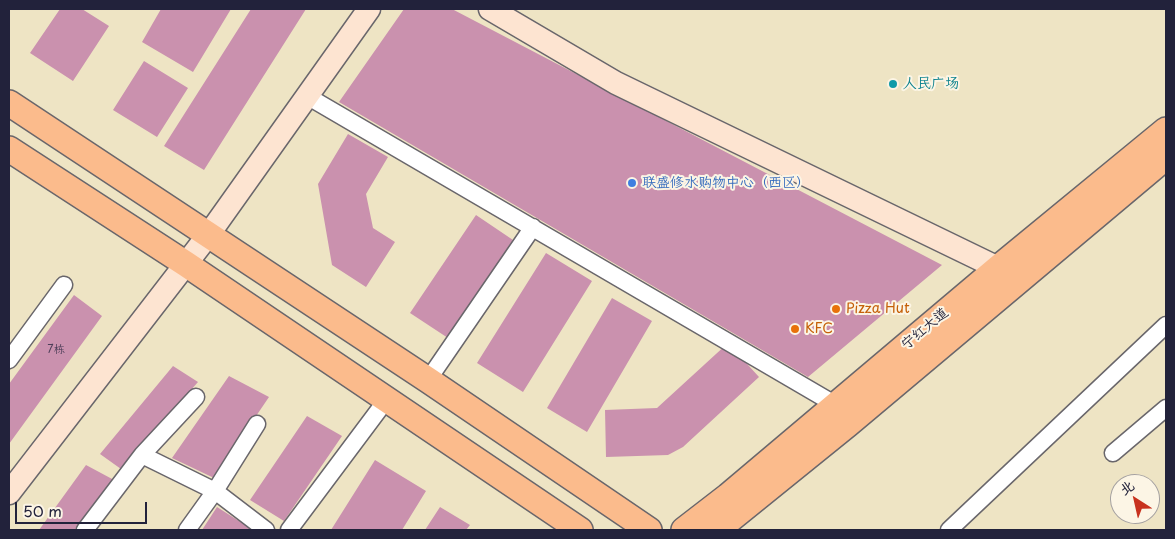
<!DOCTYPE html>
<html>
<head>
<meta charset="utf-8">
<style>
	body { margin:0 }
	#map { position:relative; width:1175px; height:539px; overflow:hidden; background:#eee4c4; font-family:"Playpen Sans","LXGW WenKai TC",sans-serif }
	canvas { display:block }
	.frame { position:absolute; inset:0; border:10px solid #22223b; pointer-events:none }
	.north { position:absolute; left:1110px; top:474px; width:50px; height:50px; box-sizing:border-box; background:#fcf5e5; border:1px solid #a5a1a1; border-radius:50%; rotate:325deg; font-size:14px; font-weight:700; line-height:20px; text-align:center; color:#22223b }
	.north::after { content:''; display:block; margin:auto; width:18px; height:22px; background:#c8321e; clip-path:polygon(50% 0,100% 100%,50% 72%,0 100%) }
	.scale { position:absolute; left:15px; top:502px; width:132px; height:22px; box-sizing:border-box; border:2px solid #22223b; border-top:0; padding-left:6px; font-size:15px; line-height:18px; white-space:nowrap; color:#22223b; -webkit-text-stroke:4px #fcf5e5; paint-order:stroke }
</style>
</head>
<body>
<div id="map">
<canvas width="1175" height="539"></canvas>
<div class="frame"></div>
<div class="north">北</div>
<div class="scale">50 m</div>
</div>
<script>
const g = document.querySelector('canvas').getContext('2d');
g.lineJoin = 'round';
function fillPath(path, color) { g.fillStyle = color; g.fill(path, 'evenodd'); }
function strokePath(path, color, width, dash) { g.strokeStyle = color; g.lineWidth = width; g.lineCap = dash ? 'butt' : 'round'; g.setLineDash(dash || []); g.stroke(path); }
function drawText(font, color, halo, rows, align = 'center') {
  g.font = font + ' "Playpen Sans","LXGW WenKai TC",sans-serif'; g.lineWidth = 4; g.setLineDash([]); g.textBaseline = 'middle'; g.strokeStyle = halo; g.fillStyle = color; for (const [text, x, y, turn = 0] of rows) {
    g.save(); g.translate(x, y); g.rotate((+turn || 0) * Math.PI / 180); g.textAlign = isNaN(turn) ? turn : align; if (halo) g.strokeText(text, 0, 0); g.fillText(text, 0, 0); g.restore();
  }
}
fillPath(new Path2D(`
	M60 9H82L109 26 73 81 30 53Z
	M161 9H231L193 72 142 42Z
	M251 9H306L204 170 164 146Z
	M404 9H452L942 265 808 377 339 102Z
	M144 61 188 88 157 137 113 110Z
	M348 134 388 157 366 194 373 228 395 242 366 287 332 265 318 184Z
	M476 215 513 240 448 338 410 313Z
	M546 253 592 281 523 392 477 363Z
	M74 295 102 316 9 444V384Z
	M612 298 652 321 587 432 547 408Z
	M728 343 759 377 683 447 668 455 606 457 605 410 657 408Z
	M173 366 198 382 121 469 100 454Z
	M229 376 269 397 214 478 172 458Z
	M307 416 342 436 284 521 250 500Z
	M375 460 426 491 402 530H331Z
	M86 465 114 480 75 530H39Z
	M217 507 253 530H202Z
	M440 507 470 525 466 530H425Z`), '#ca91ae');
const street = new Path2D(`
	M307 96 836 405
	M9 360 64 285
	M428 380 533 227
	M1113 453 1166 408
	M142 455 196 397
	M85 530 142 455 215 491 266 530
	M187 530 215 491 257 424
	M289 530 387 399
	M949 530 1166 325`);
const secondary = new Path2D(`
	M490 9 616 83 998 268
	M9 493 209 234 369 9`);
const primary = new Path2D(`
	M9 103 428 380 649 530
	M9 149 186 264 580 530
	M684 530 728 496 998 268 1166 130
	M717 530 848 424 1166 157`);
strokePath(street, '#69666b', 19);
strokePath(secondary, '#69666b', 25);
strokePath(primary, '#69666b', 28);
strokePath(street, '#fff', 16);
strokePath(secondary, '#fde4d1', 22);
strokePath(primary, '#fbbb8c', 25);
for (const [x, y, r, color] of [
	[893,84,5,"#0f9aa8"],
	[632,183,5,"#3f7fe0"],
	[836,309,5,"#e8710a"],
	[795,329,5,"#e8710a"]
]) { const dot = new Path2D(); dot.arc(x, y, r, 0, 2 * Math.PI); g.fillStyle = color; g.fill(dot); strokePath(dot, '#fcf5e5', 2); }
drawText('11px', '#4c3e58', null, [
	["7栋",56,350]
]);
drawText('14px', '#0d838f', '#fcf5e5', [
	["人民广场",903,84]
], 'left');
drawText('14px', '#366cbe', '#fcf5e5', [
	["联盛修水购物中心（西区）",642,183]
], 'left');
drawText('14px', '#c56008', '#fcf5e5', [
	["Pizza Hut",846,309],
	["KFC",805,329]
], 'left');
drawText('14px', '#22223b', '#fcf5e5', [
	["宁红大道",925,329,-40]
]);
</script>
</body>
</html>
